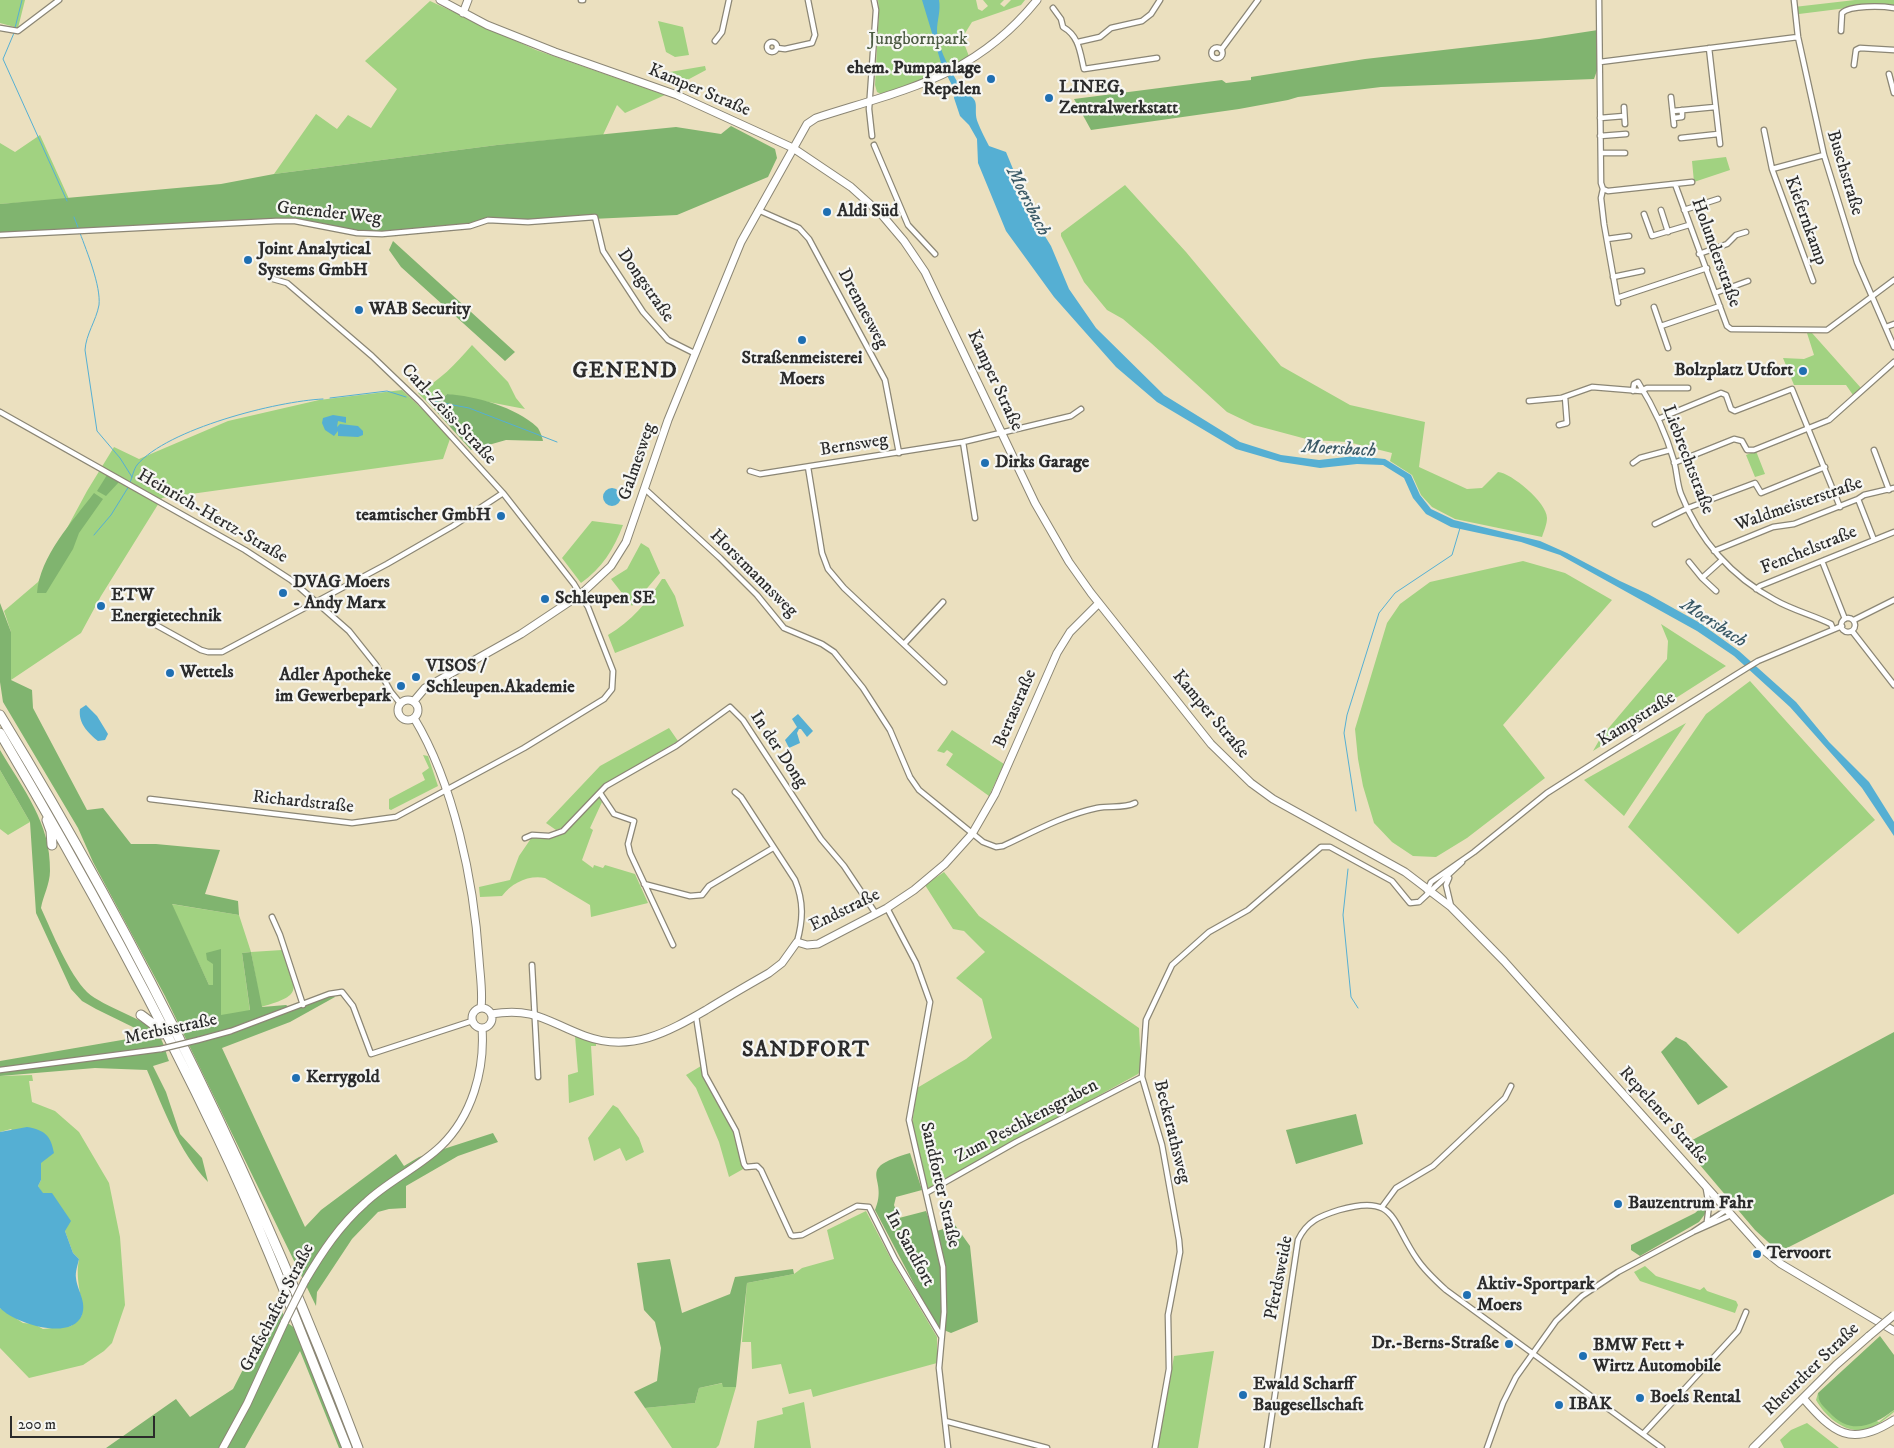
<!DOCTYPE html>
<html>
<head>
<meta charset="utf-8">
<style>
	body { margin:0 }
	#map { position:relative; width:1894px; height:1448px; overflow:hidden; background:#ebe0bf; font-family:"IM FELL DW Pica",serif }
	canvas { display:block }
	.scale { position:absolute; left:10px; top:1416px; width:145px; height:22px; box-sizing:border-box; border:2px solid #2b2b2b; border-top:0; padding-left:6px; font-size:15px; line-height:18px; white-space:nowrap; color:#2b2b2b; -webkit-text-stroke:4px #f6f6f2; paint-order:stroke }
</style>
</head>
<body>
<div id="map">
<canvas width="1894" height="1448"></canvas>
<div class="scale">200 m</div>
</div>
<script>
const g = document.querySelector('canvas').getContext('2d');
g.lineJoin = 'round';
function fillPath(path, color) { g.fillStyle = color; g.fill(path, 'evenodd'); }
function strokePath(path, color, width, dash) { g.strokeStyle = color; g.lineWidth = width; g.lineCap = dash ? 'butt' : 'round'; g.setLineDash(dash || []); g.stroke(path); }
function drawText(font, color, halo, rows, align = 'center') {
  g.font = font + ' "IM FELL DW Pica",serif'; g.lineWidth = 4.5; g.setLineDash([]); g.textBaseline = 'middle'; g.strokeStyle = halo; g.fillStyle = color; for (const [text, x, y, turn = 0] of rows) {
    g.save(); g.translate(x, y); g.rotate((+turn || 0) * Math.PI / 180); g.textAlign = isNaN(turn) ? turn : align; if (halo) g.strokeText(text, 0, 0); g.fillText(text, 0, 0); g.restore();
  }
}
fillPath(new Path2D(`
	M0 0H25L18 28 0 23Z
	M878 0H976L978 9 982 11 988 6 983 0H1004L1000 4 1004 7 1011 0H1025L1021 5 972 22 962 38 970 59 945 72 881 94 877 92 875 85 879 10Z
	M1855 0H1894V5L1879 4 1799 14 1795 12 1794 7Z
	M430 1 536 50 665 95 625 113 617 105 603 135 497 145 274 174 316 114 337 129 348 115 371 128 397 89 365 61Z
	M658 21 683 27 689 55 675 57 666 52Z
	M705 66 706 70 678 85 664 83V73Z
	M40 135 69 199 0 204V143L15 152Z
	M1726 157 1730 170 1694 182 1692 161Z
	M1125 185 1186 252 1281 366 1350 405 1425 422 1419 467 1467 489 1482 488 1498 472C1511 473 1547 502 1547 518 1547 524 1544 531 1542 537L1455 519 1432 507 1421 495 1412 475 1390 461 1392 453 1348 442 1310 440 1254 425 1227 412 1151 343 1123 319 1107 310 1084 282 1061 236V233Z
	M1807 333H1812L1861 388 1853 395 1846 385H1794L1783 358 1804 359 1814 355Z
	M472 345 508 382 516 398 525 409 447 394 433 408 418 393C440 380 455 365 472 345Z
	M402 390 451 436 443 459 162 498 101 596 81 633 11 680V632L4 611 38 582 87 491 114 447 139 459 228 421 319 400Z
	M1756 451 1765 474 1755 477 1746 455Z
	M592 521 623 525C614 549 602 568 581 583L562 558Z
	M641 543 649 548 660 573 632 606 611 579 627 569Z
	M1523 561 1565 573 1612 600 1503 725 1545 778 1467 838 1436 857 1413 856 1392 842 1374 823 1363 786 1358 759 1355 729 1387 623 1400 604 1430 582Z
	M662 579H665L675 596 684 626 615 653 608 635C632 621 647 602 662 579Z
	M1661 624 1726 666 1593 751 1601 737 1667 659 1668 641Z
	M1750 681 1875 820 1738 934 1628 827 1706 714Z
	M1686 723 1624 816 1584 780Z
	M669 728 678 741 605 784 565 827 556 830 546 823 600 766Z
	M952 730 1004 764 989 796 946 765 953 754 947 750 944 753 937 751Z
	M423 755 428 756 438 786 391 810 389 809V799L425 780 422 773 429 768Z
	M0 770 30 822 8 835 0 829Z
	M599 797 602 802 590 828 593 830 582 860 593 868 594 865 603 868 605 865 635 874 648 903 591 917 590 905 545 878C528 875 512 883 502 896L480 897 479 887 510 880 519 856 532 837 546 838 564 833Z
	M944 872 979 916 1139 1028 1141 1069 1138 1074 928 1189 912 1125 917 1088 966 1059 992 1038 982 999 956 978 985 952 964 931 953 929 925 885Z
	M171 904 239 915 251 952 282 950C295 990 307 994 261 1007L251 952 242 953 250 1011 221 1016V950L213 964V985H209Z
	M575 1036 596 1043V1046H591L594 1095 569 1103 568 1075 578 1072Z
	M701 1066 703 1076 733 1128 745 1168 729 1177 719 1142 696 1088 686 1075Z
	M32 1075 33 1081H29L32 1102 55 1111 79 1132 109 1183 120 1237 125 1305 112 1343 104 1351 83 1365 29 1378 0 1348V1308L23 1323 34 1324 43 1329 71 1326 82 1315C82 1292 75 1281 79 1259L73 1253 65 1231 38 1186 41 1180V1163L11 1129 0 1132V1076Z
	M613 1105 618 1108 639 1138 644 1152 626 1161 620 1148 594 1161 588 1138Z
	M866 1211 892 1261 937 1337V1363L813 1397 811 1389 789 1394 781 1364 752 1369 751 1342H742L747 1283 794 1274 802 1268 834 1259 827 1230Z
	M1645 1266 1656 1276 1700 1290 1704 1287 1707 1291 1736 1301 1738 1305 1735 1313 1640 1281 1634 1272Z
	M1214 1351 1198 1448H1158L1174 1356Z
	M723 1383V1387H736L719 1445 716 1448H672L645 1408 695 1403 699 1388Z
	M1818 1393V1397L1879 1422 1894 1410V1412C1887 1418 1879 1424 1871 1428 1849 1437 1826 1418 1816 1400Z
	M804 1402 811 1448H754L757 1421 783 1414 782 1408Z
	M1807 1423 1839 1448H1784L1780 1440 1791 1430Z`), '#a1d281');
fillPath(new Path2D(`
	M1598 30 1600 62 1594 79 1381 87 1298 97 1288 100 1239 109 1091 130 1074 99 1222 80 1226 83 1251 80V77L1365 59 1539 39Z
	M731 126 775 149 777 158 768 177 677 215 528 222 488 221 470 226 428 231 357 233 295 221 0 235V204L221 184 274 174 497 145 676 127 721 134Z
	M393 241 515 352 505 361 401 267 389 250Z
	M447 394C475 396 516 407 537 427 540 430 542 437 543 441L506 440 471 450 433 408Z
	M107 475 119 482 106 496 97 491Z
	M94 493 103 499 79 533 73 549 46 593H37C40 556 72 522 94 493Z
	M0 603 11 632V680L32 690 33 708 87 810 103 808 131 844H156L220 850 205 894 238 901 239 915 172 904 209 985H213V964L207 960 206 953 221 949V1015L250 1010 242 953 251 952 262 1007 286 1005 294 1010 327 996 333 995 335 997 290 1022 222 1048 305 1227 321 1210 396 1154 404 1166 419 1157 493 1133 498 1142 458 1156 406 1186V1208L389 1209 378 1212 352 1239 317 1292 316 1306 165 996 93 862 78 828 3 702 0 682Z
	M0 750C23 789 51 823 50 871 50 884 43 896 41 908 52 932 69 974 87 992 104 1008 145 1017 159 1036 164 1042 166 1054 169 1061L153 1066 166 1092 180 1134 202 1158 208 1182C178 1150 164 1110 147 1070L95 1068 0 1076V1061L145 1036 143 1032 96 1009 82 1001 71 989 36 913 30 822 0 770Z
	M1894 1032V1194L1779 1252 1755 1230 1683 1145Z
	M1676 1037 1686 1042 1728 1087 1698 1105 1661 1052Z
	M1356 1114 1363 1144 1296 1164 1286 1130Z
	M910 1153 922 1190 896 1197 894 1205 899 1218 926 1211 934 1232 955 1225 970 1246 978 1322 951 1333 939 1328 932 1318 875 1210C890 1176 852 1170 910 1153Z
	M1703 1206 1705 1208V1214L1699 1222 1640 1256 1631 1250V1245L1695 1213Z
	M670 1259 682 1313 730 1294 735 1277 793 1269 794 1274 747 1283 736 1387H723L722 1383 699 1388 695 1403 645 1408 634 1392 657 1381 661 1348 655 1322 644 1310 637 1263Z
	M279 1299 285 1321 300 1332 346 1448H339L300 1351 245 1448H106L176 1399 190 1417 233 1389Z
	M1880 1336 1894 1355V1410C1873 1426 1850 1436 1829 1412 1823 1406 1818 1402 1818 1393Z`), '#80b46f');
fillPath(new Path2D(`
	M922 0H939C941 11 937 20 937 31 938 51 954 76 964 93 983 100 972 108 978 123 981 131 985 138 989 146L1006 152 1032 215 1051 246 1069 289 1096 328 1164 395 1240 442 1281 455 1319 460 1355 456 1385 459 1411 475 1420 495 1431 509 1454 520 1540 541 1567 553 1620 581 1648 594 1700 623 1739 651 1796 702 1829 742 1869 782 1894 822V836L1862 788 1790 707 1734 656 1697 631 1560 555 1521 542 1451 527 1426 514 1413 498 1404 478 1383 465 1357 464 1320 468 1281 462 1236 449 1157 402 1116 367 1054 297 1006 231 978 163 977 139 969 125 960 116 954 98 955 91 942 66Z
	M333 415 346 417V423L338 421 337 427 340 424 358 426 363 431V435L358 437 338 436V431L334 436 325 430 322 423 323 418Z
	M603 497a9 9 0 1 1 18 0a9 9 0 1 1-18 0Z
	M86 705 97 716 108 734 105 740 98 741C88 733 78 723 80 709Z
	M798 714 813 731 807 737 801 729H799L797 733 800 743 789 748 785 740 797 727 792 719Z
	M27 1127C45 1130 51 1136 54 1153L41 1163V1180L38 1186 43 1193H52L71 1221 65 1231 73 1253 79 1259C78 1264 75 1272 76 1278 77 1290 87 1302 82 1315 71 1342 14 1323 0 1308V1132Z`), '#55afd3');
strokePath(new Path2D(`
	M15 28 22 0
	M14 33 3 59 67 201
	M74 217 79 230
	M80 233C87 252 101 286 99 305 96 321 86 334 85 350L97 431 120 458 132 477
	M330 398 387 391 406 397
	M427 400 469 408 557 442
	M130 483C132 477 134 469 137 465 167 429 277 401 323 399
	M94 535 111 515 129 486
	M1356 811 1344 733 1347 715 1379 613 1395 593 1452 555 1460 528
	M1348 869 1343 915 1351 997 1358 1008`), '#55afd3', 1);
const street = new Path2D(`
	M581 0H583
	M1599 0 1601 183 1603 189 1601 198 1604 224 1618 303
	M1794 0 1798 37 1824 155 1857 262 1894 347
	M1053 8 1061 19 1063 27C1079 36 1080 52 1084 69L1157 58
	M0 28 18 31 59 0
	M1841 31 1842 13C1850 5 1882 6 1894 8
	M715 41 722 32 729 0
	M1078 42 1100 37 1111 28 1142 21 1151 14 1160 0
	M767 47a5 5 0 1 1 10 0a5 5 0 1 1-10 0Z
	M1211.5 53a5.5 5.5 0 1 1 11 0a5.5 5.5 0 1 1-11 0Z
	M777 48 785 49 812 43 815 35 808 0
	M1709 48 1720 144
	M1221 50 1258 0
	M1600 62 1798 37
	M1854 65 1856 50 1860 48 1894 50
	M1889 74 1894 93
	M1671 97 1674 125
	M1624 107 1625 124
	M1673 111 1715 107
	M1600 118 1624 116
	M1674 118 1682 117V110
	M1764 130 1772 169 1824 155
	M872 136 869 109 876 10 874 0
	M1600 136 1626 134
	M1681 138 1718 134
	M874 145 908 225 935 254
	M1601 153H1625
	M1772 169 1813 281
	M1675 184 1727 326 1731 329 1827 330 1894 280
	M1603 189 1608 191 1692 182
	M758 210 799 228 809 239 885 380 899 453
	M1661 210 1668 232
	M1684 210 1718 199
	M1644 214 1652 236 1689 225
	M0 235 276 221H295L357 233 382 234 470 226 488 220 528 222 595 217 603 251 643 312 668 340 694 353
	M1607 239 1629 236
	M1699 254 1727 244 1736 235 1746 232
	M1613 277 1642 271
	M1715 293 1748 281
	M1617 298 1707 268
	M1654 307 1668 348
	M1661 326 1720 306
	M1886 327 1894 324
	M1633 391 1634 384 1638 382C1653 406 1666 433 1674 461 1677 472 1677 484 1681 494 1699 540 1732 577 1775 600 1792 610 1813 615 1831 624L1833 629
	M1529 401 1561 398 1592 387 1641 391 1647 388H1688
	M0 412 245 550 291 580 349 631 376 665 391 692 400 703
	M1658 419 1721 393 1726 395 1731 409 1735 411 1792 389 1840 507
	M1559 425 1567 423 1565 397
	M963 442 975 518
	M1874 450 1889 490
	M1633 463 1640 458 1670 450
	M1674 463 1734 439 1742 441 1747 450H1754L1829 420 1894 362
	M808 467 822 553 828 569 844 588 944 682
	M750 471 760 474 963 442 1071 416 1081 409
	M645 489 720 558 757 595 784 628 822 644 834 652 863 688 890 730 910 777 919 790 983 842 996 847 1003 846C1033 832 1064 815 1097 808 1110 805 1123 809 1135 803
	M1858 499 1874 540
	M1655 524 1688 508 1755 483 1761 493 1825 467
	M1714 551 1773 527 1794 524 1858 499 1864 495 1894 488
	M1822 561 1845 619
	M1689 562 1702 578 1722 560
	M1702 578 1716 591
	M1756 589 1760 586 1894 532
	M132 615 147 620 201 650 208 652H222L387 564 453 526 503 493
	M1841 625a7 7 0 1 1 14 0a7 7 0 1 1-14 0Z
	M1854 620 1894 600
	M1852 631 1894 685
	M904 644 943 602
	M735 792 741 797 795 880C804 902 803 920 797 942
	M600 793 614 814 634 821 628 844 630 853 673 945
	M150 799 352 823 396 817 524 748 604 699 612 689 613 671 588 607 574 584 503 493 420 402 372 356 287 283 273 279
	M525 838 532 835 549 836 563 831 606 786 676 746 730 707 743 720 821 839 844 866 876 914
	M1449 878 1446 885 1451 906
	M644 884 690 896 702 895 709 886 773 848
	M1427 891 1431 882 1474 852 1547 793 1605 756 1758 661 1842 626
	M887 908 916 963 930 1002 909 1120 943 1267 944 1312 939 1368 948 1448
	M272 917 280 935 303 1005
	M532 965 538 1077
	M696 1016 705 1075 736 1131 744 1164 746 1167 757 1166 761 1170 791 1235 793 1236 802 1235 857 1206 869 1207 895 1259 941 1336
	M198 1040 231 1031 329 994 342 992 353 1006 371 1054 472 1021
	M0 1070 161 1049
	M1706 1189 1709 1206 1707 1221
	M926 1193 1016 1142 1142 1077
	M1382 1207 1396 1188 1433 1166 1505 1098 1511 1086
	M1695 1231 1731 1215
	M945 1421 1047 1448
	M1643 1434 1738 1331 1746 1312
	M1155 1448 1169 1369 1168 1315 1180 1252 1179 1240 1162 1145 1142 1077 1146 1020 1172 965 1209 932 1248 910 1321 847H1330L1392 881 1410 903 1419 902 1462 862
	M1267 1448 1298 1240C1307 1221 1320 1216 1339 1210 1397 1193 1391 1222 1417 1259 1425 1271 1436 1281 1446 1290L1662 1448
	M1487 1448 1503 1403 1516 1377 1556 1321 1582 1296 1618 1272 1693 1232 1726 1210`);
const secondary = new Path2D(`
	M440 0 487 25 555 52 677 95 793 148 851 187 882 215 904 241 925 272 1035 503 1069 562 1091 593 1211 744 1251 783 1273 799 1405 872 1451 907 1504 961 1762 1249 1781 1264 1894 1331
	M463 13 468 0
	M398 710a10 10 0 1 1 20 0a10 10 0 1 1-20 0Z
	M414 701 425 688 521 634 581 594 611 566 626 542 668 420 741 242 807 124 816 118C906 89 975 77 1037 0
	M414 718C454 784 474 882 479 959 480 975 483 992 481 1008
	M472 1018a10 10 0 1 1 20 0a10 10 0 1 1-20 0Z
	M491 1014C536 1007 547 1022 585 1036 631 1053 668 1032 706 1010 727 997 748 985 769 973L782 963 797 942 807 945 818 944 887 908 914 890 945 864 972 834 995 794 1057 653 1070 632 1099 603
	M305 1281C322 1252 340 1225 365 1203 388 1181 418 1168 441 1146 472 1116 485 1070 482 1028
	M1803 1398C1833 1433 1851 1448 1894 1420
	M223 1448 247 1404 285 1321
	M1753 1448 1836 1365 1869 1336`);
const highway = new Path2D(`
	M0 715C142 947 262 1193 358 1448
	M0 733C78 865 152 999 218 1138 266 1239 305 1344 347 1448
	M47 820 51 831 52 845
	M141 1015 153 1024 162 1034`);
strokePath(street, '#8b8675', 7);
strokePath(secondary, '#8b8675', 9);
strokePath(highway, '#8b8675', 11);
strokePath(street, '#fff', 4.5);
strokePath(secondary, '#fff', 7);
strokePath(highway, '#fff', 9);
const streetBridge = new Path2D(`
	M161 1049 198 1040`);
const secondaryBridge = new Path2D(`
	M285 1321 305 1281
	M1869 1336 1894 1315`);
strokePath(streetBridge, '#8b8675', 7, []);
strokePath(secondaryBridge, '#8b8675', 9, []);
strokePath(streetBridge, '#fff', 4.5);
strokePath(secondaryBridge, '#fff', 7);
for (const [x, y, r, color] of [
	[991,79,5,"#1f6fb2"],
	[1049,98,5,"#1f6fb2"],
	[827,212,5,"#1f6fb2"],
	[248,260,5,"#1f6fb2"],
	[359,310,5,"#1f6fb2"],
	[802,340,5,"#1f6fb2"],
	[1803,371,5,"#1f6fb2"],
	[985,463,5,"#1f6fb2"],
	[501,516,5,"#1f6fb2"],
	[283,593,5,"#1f6fb2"],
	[545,599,5,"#1f6fb2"],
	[101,606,5,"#1f6fb2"],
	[170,673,5,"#1f6fb2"],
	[416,677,5,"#1f6fb2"],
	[401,686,5,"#1f6fb2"],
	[296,1078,5,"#1f6fb2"],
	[1618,1204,5,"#1f6fb2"],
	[1757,1254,5,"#1f6fb2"],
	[1467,1295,5,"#1f6fb2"],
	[1509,1344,5,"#1f6fb2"],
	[1583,1356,5,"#1f6fb2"],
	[1243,1395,5,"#1f6fb2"],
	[1640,1398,5,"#1f6fb2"],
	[1559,1405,5,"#1f6fb2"]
]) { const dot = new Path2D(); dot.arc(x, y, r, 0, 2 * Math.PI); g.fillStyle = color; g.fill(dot); strokePath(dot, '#f6f6f2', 2); }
drawText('18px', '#4e5d45', '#f6f6f2', [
	["Jungbornpark",918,40]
]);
drawText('bold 18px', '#2b2b2b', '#f6f6f2', [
	["ehem. Pumpanlage",981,69,"right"],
	["Repelen",981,90,"right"],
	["LINEG,",1059,88],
	["Zentralwerkstatt",1059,109],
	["Aldi Süd",837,212],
	["Joint Analytical",258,250],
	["Systems GmbH",258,271],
	["WAB Security",369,310],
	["Straßenmeisterei",802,359,"center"],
	["Moers",802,380,"center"],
	["Bolzplatz Utfort",1793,371,"right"],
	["Dirks Garage",995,463],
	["teamtischer GmbH",491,516,"right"],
	["DVAG Moers",293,583],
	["- Andy Marx",293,604],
	["ETW",111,596],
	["Energietechnik",111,617],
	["Schleupen SE",555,599],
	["VISOS /",426,667],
	["Schleupen.Akademie",426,688],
	["Wettels",180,673],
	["Adler Apotheke",391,676,"right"],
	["im Gewerbepark",391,697,"right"],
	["Kerrygold",306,1078],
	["Bauzentrum Fahr",1628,1204],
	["Tervoort",1767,1254],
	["Aktiv-Sportpark",1477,1285],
	["Moers",1477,1306],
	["Dr.-Berns-Straße",1499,1344,"right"],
	["BMW Fett +",1593,1346],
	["Wirtz Automobile",1593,1367],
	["Ewald Scharff",1253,1385],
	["Baugesellschaft",1253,1406],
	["Boels Rental",1650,1398],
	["IBAK",1569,1405]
], 'left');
drawText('18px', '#2b2b2b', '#f6f6f2', [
	["Kamper Straße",699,91,23],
	["Buschstraße",1844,173,73],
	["Genender Weg",329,214,6],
	["Kiefernkamp",1805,221,70],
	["Holunderstraße",1715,253,70],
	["Dongstraße",645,286,55],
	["Drennesweg",862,309,62],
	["Kamper Straße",994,381,65],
	["Carl-Zeiss-Straße",448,415,47],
	["Bernsweg",854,446,-9],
	["Liebrechtstraße",1687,460,69],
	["Galmesweg",638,462,-71],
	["Waldmeisterstraße",1799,505,-19],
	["Heinrich-Hertz-Straße",212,517,30],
	["Fenchelstraße",1809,551,-22],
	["Horstmannsweg",753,574,45],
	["Bertastraße",1016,709,-67],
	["Kamper Straße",1210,715,50],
	["Kampstraße",1637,720,-32],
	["In der Dong",778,750,56],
	["Richardstraße",303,803,6],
	["Endstraße",845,911,-26],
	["Merbisstraße",171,1030,-12],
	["Repelener Straße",1663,1116,48],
	["Zum Peschkensgraben",1027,1122,-28],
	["Beckerathsweg",1171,1132,76],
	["Sandforter Straße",939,1185,77],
	["In Sandfort",909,1249,61],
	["Pferdsweide",1280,1278,-79],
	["Grafschafter Straße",278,1308,-63],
	["Rheurdter Straße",1812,1370,-44]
]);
drawText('italic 19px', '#3a5966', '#f6f6f2', [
	["Moersbach",1027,202,63],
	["Moersbach",1339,450,3],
	["Moersbach",1713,624,33]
]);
g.letterSpacing = '1px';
drawText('bold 22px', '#2b2b2b', '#f6f6f2', [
	["GENEND",625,372],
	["SANDFORT",806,1051]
]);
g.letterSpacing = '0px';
</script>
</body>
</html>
